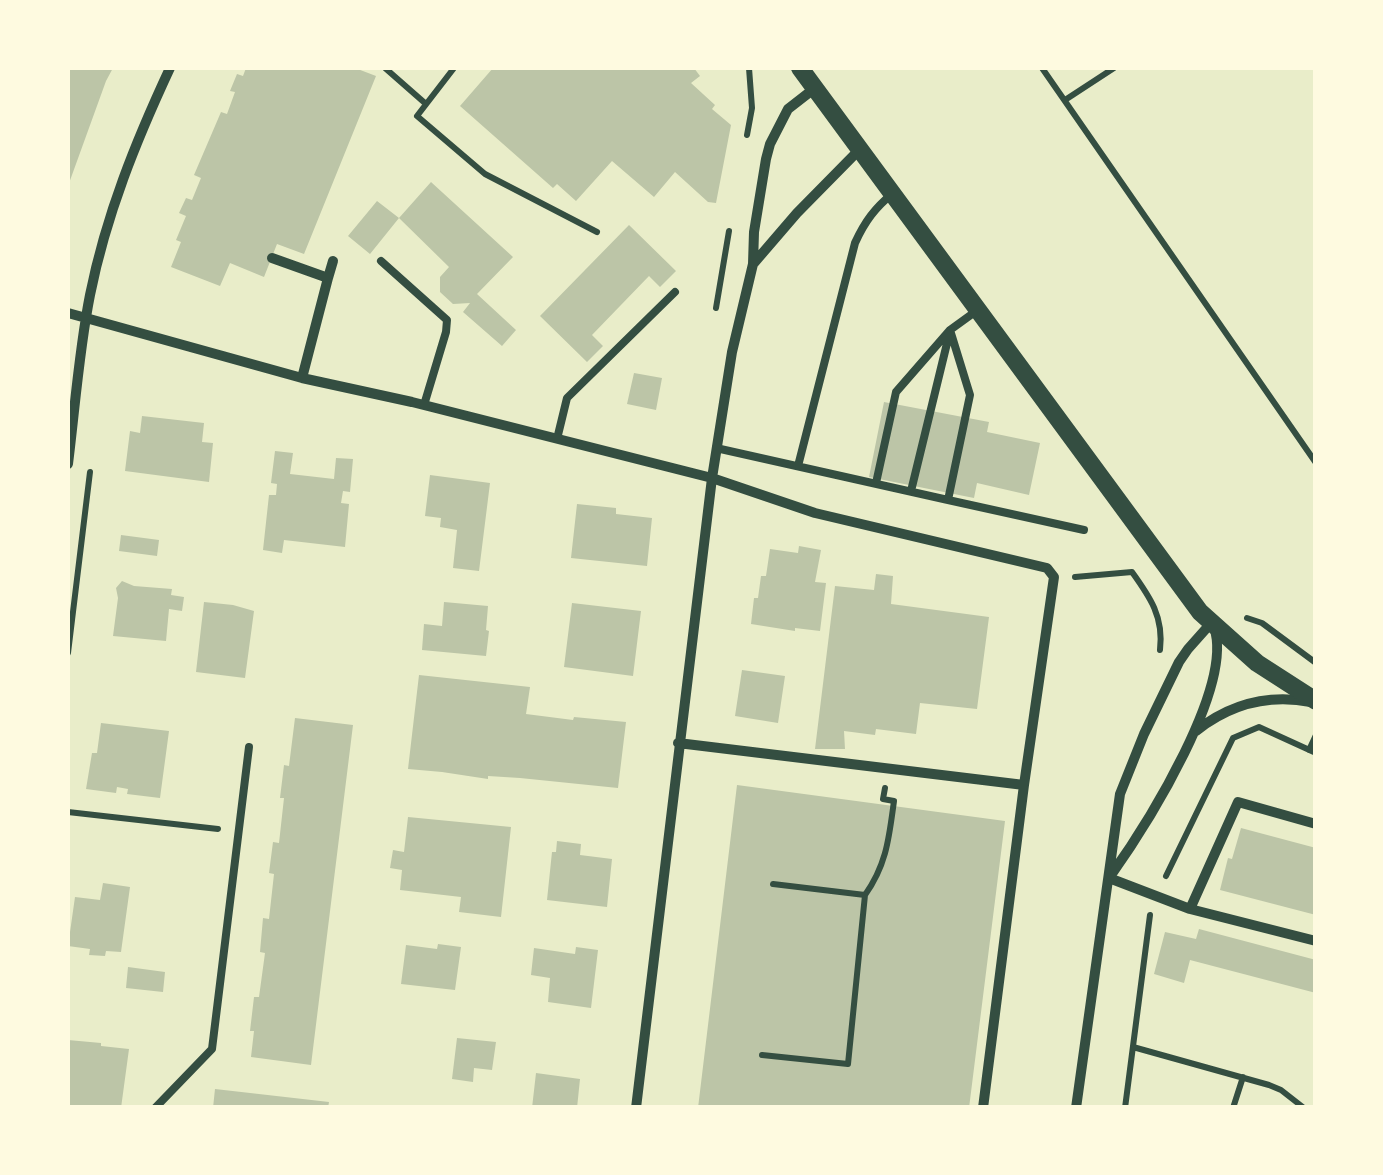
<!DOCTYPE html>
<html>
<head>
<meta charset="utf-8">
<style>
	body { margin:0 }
	#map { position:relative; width:1383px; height:1175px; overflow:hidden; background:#e9edc9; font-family:Montserrat,sans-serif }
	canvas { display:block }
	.frame { position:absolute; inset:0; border:70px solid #fefae0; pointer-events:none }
</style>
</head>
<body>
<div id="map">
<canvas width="1383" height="1175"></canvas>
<div class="frame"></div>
</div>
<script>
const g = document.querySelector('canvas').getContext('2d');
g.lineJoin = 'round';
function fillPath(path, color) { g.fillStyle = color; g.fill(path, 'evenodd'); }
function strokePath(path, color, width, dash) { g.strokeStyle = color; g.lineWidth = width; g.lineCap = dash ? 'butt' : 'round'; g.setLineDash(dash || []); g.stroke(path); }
fillPath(new Path2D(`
	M68 68H113L106 81 68 186Z
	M246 68H355L376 76 304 254 277 244 264 277 230 263 220 286 171 267 181 242 176 240 186 216 179 213 186 198 192 200 201 178 194 175 221 112 227 114 235 92 230 91 237 74 243 76Z
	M493 68H694L700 76 691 83 715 105 712 109 731 125 716 203 708 202 675 172 654 197 612 161 576 201 557 184 553 188 460 106Z
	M431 182 513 257 477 294 516 330 502 346 463 312 470 303 453 304 440 292V277L449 267 399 218 370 254 348 236 377 201 399 218Z
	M629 225 676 271 660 287 649 276 592 335 603 346 587 362 540 316Z
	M634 373 662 378 656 410 627 404Z
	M884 402 989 422 987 432 1040 443 1029 495 977 483 974 498 869 477Z
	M142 416 204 423 202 442 213 443 209 482 125 471 130 431 140 433Z
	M275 451 293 453 290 474 334 479 336 458 353 459 350 492 343 491 341 503 349 504 345 547 284 540 282 553 263 550 269 495H276L277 484 271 483Z
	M430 475 490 483 479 571 453 568 457 530 440 527 441 518 425 516Z
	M577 504 616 508V514L652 518 647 566 571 558Z
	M121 535 159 540 157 556 119 551Z
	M799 546 821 550 815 582 826 583 820 631 795 628V631L751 624 754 598H758L761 576H766L770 549 798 553Z
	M876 574 893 576 891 604 989 617 977 709 920 703 916 734 876 729 875 735 844 731 845 749H815L835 586 874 590Z
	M122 581 134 586 172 589 171 595 184 597 182 611 169 609 166 641 113 636 118 598 116 588Z
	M204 602 233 605 254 611 245 678 196 672Z
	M444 602 488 606 486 630 489 631 486 656 422 650 424 624 442 626Z
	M572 603 641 611 633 676 564 667Z
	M742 670 785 676 778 723 735 716Z
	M419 675 530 687 526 714 573 720 574 717 626 722 618 788 520 778 488 776V779L442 772 408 769Z
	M295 718 353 725 311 1065 251 1057 254 1031H250L254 997H259L265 953 260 952 263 918 269 919 274 874 269 873 273 842 279 843 284 798H280L284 765 289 766Z
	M101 723 169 731 160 798 127 794 128 789 117 787 116 793 86 789 92 753H97Z
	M737 785 1005 821 969 1108H698Z
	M408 817 511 827 501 917 459 912 461 897 400 890 402 870 390 868 393 850 404 852Z
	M1241 828 1316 848V915L1220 890 1228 858 1232 859Z
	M557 841 581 844 580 855 612 859 607 907 547 900 552 852H556Z
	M103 883 130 887 121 952 106 951 105 956 89 955 90 949 68 946 75 897 100 900Z
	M1199 929 1316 960V993L1190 960 1184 983 1154 974 1165 932 1196 939Z
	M438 944 461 947 455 990 401 984 406 945 437 949Z
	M576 947 598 950 591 1008 548 1002 550 978 531 975 534 948 575 954Z
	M128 967 165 972 163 992 126 988Z
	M457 1038 496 1042 492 1070 474 1068 473 1082 452 1079Z
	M68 1040 101 1043V1046L129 1049 121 1108H68Z
	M536 1073 580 1079 577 1108H532Z
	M215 1089 329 1102 328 1108H213Z`), '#bcc5a7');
strokePath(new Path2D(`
	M385 68 426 104
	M454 68 417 116 485 174 597 232
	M1042 68 1316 463
	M1065 100 1114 68
	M747 135 752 108 749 68
	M716 308 729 231
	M1075 577 1132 572C1150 597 1164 617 1160 650
	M1247 618 1262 623 1316 663
	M68 653 90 472
	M1309 750 1316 735
	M68 812 218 829
	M1166 876 1233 738 1259 727 1316 753
	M773 884 865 895
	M1133 1047 1269 1085 1281 1090 1304 1108
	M762 1055 848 1064 865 895C887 864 889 837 894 801L883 799 885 788
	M1125 1108 1150 915
	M1233 1108 1243 1077`), '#344e41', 6);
strokePath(new Path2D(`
	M381 261 447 320 446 332 424 405
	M557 439 567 398 675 292
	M716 448 948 500 970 395 950 330 979 309
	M798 466 855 243C865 221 875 208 893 193
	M876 483 896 392 950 330
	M911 491 950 331
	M948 500 1084 530
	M155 1108 212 1049 249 747`), '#344e41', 8);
strokePath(new Path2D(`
	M272 258 328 278 302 378
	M754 263 797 213 860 149
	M328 278 333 261
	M68 313 302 378 412 402 712 478 815 513 1047 568 1054 577 1024 785 983 1108
	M68 464C75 408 79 350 90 295 106 215 136 141 170 68
	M1196 731C1230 704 1269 694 1311 702
	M678 743 1024 785
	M1109 878 1190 909 1316 941
	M1190 909 1238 802 1316 824
	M636 1108 712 478 732 352 753 264 754 232 766 159 770 144 788 109 815 88
	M1076 1108 1120 794 1144 734 1179 662 1188 649 1212 622C1240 680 1144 829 1109 878`), '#344e41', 10);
strokePath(new Path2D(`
	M800 68 1200 612 1257 663 1316 701`), '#344e41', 18);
</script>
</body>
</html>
